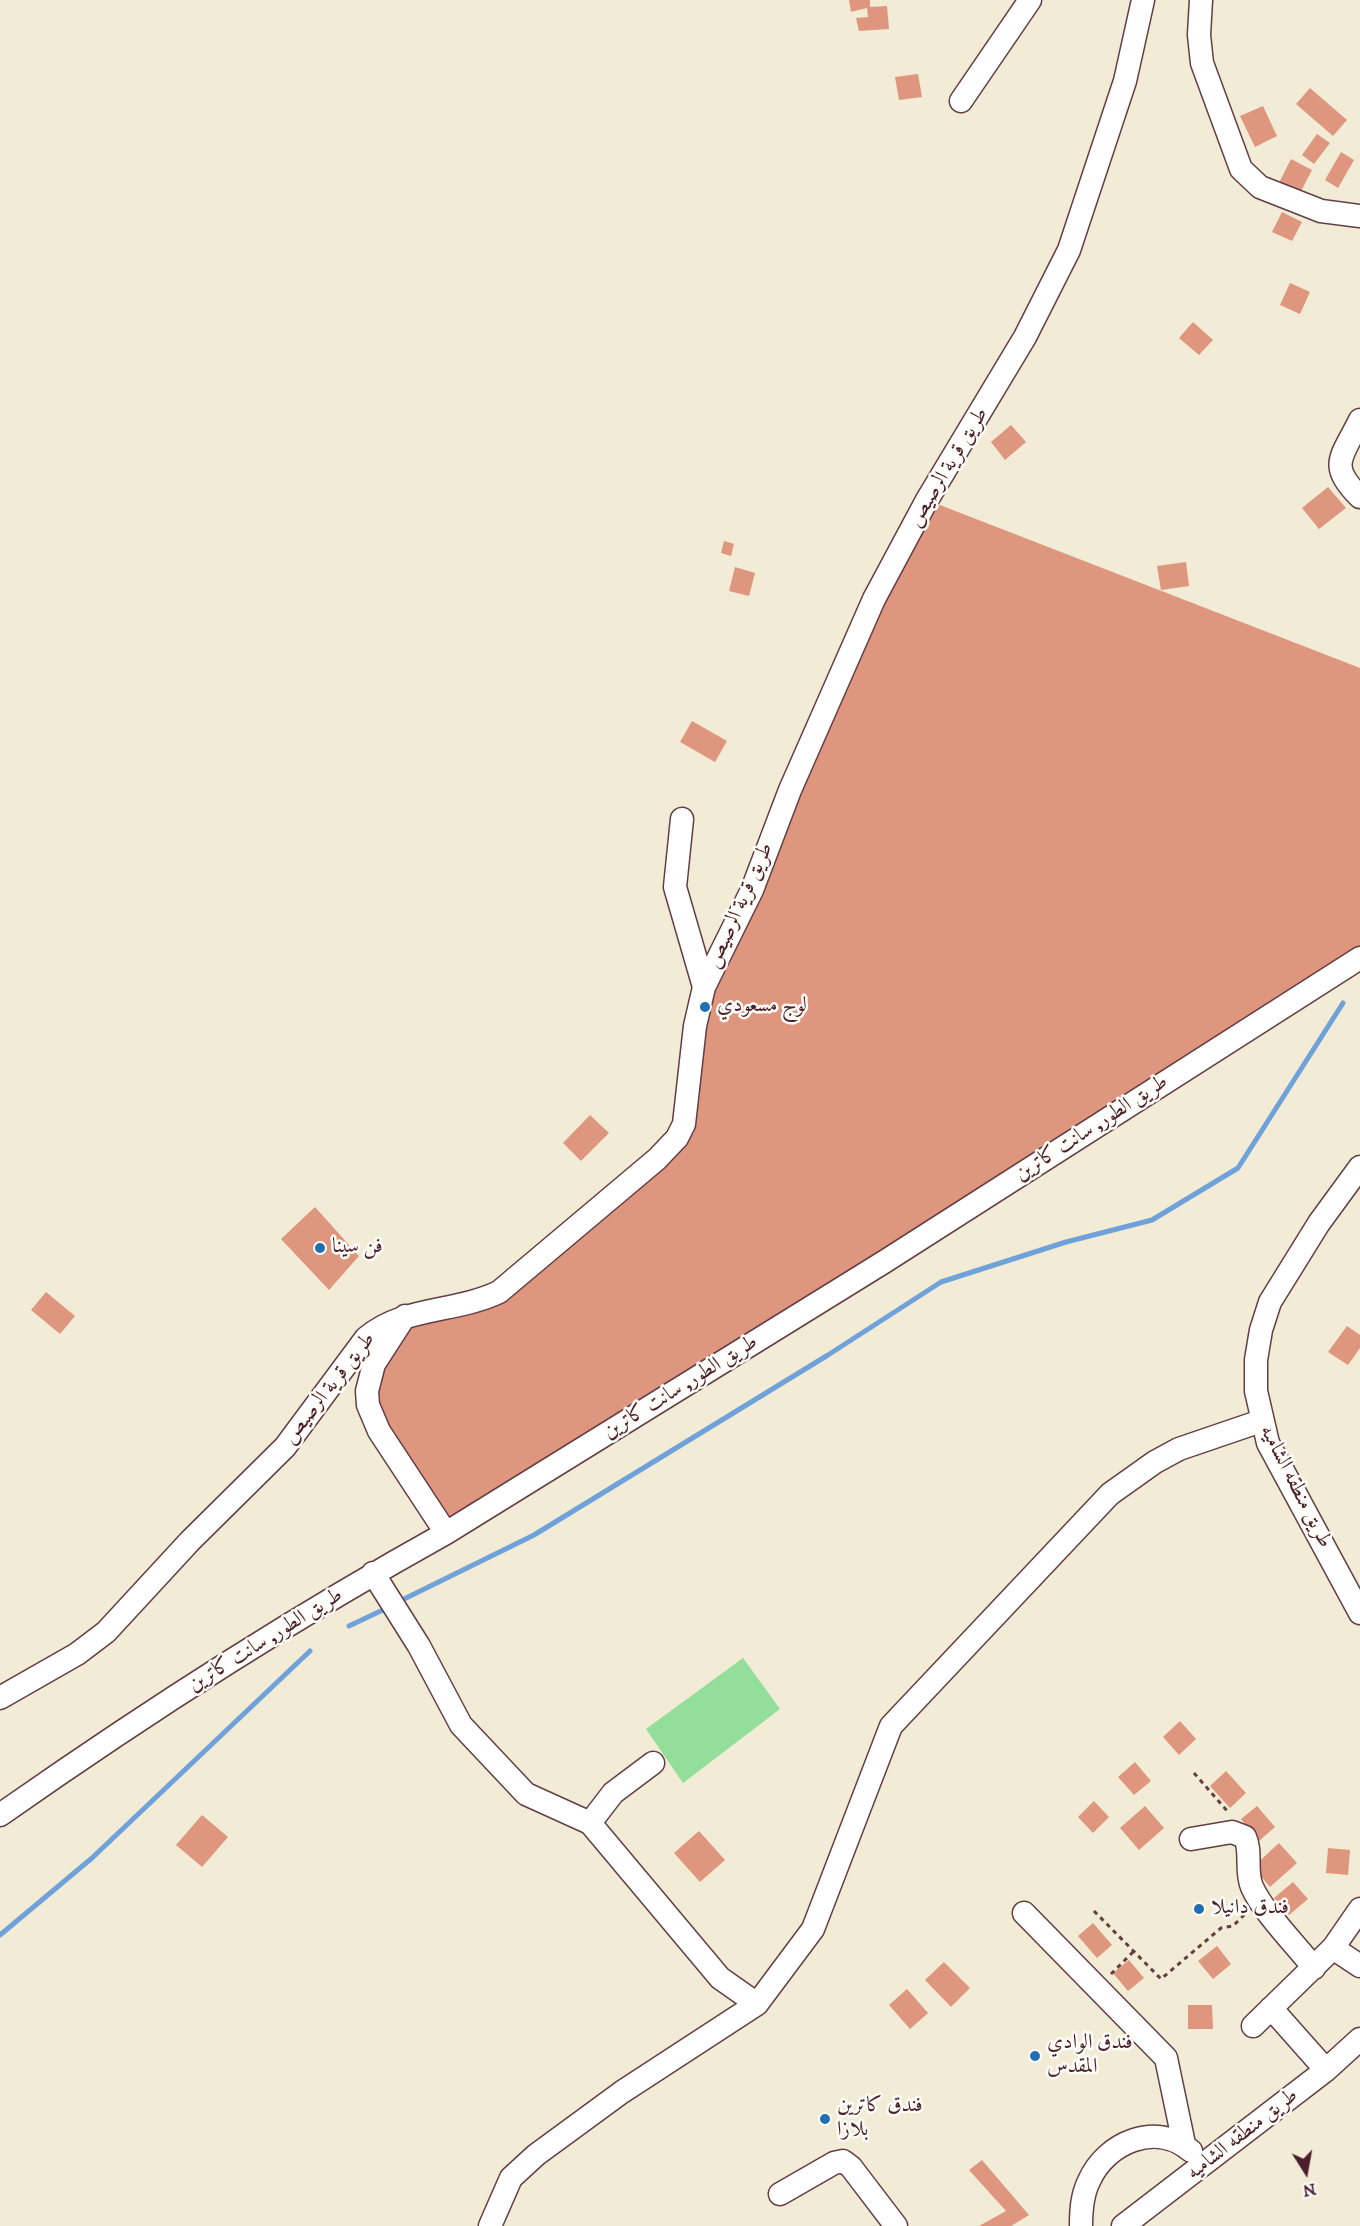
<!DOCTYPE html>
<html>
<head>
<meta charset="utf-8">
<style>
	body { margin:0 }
	#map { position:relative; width:1360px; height:2226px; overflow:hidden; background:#f2ebd5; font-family:"IM FELL DW Pica",serif }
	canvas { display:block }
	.north { position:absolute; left:1276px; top:2142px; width:60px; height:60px; -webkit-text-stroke:4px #fdfcf7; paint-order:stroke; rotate:169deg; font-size:16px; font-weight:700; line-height:24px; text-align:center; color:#4a1f2b }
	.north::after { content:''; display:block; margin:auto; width:21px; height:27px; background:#4a1f2b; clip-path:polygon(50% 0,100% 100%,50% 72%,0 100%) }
</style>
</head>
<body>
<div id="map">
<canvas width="1360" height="2226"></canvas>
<div class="north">N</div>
</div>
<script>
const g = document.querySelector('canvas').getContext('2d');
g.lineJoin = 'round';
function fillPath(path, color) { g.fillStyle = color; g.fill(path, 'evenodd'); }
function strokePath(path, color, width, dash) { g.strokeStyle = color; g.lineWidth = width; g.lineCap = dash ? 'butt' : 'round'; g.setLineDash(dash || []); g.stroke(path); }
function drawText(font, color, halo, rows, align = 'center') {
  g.font = font + ' "IM FELL DW Pica",Amiri,serif'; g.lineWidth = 5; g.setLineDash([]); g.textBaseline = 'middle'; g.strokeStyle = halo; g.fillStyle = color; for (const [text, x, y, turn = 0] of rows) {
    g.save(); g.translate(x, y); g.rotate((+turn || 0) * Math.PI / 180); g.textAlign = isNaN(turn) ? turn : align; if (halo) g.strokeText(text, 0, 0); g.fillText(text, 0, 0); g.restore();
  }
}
fillPath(new Path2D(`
	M743 1658 780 1709 683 1783 646 1729Z`), '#93de9b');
strokePath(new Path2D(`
	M398 1602 534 1535 828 1355 941 1282 1066 1242 1152 1220 1238 1168 1343 1003
	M349 1626 387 1608
	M0 1935 92 1858 310 1651`), '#6fa1da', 5);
fillPath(new Path2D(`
	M849 0H870V7L887 6 889 29 859 31 856 18 868 17 867 8 851 12Z
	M918 74 922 97 899 100 895 77Z
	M1310 88 1347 120 1333 136 1296 104Z
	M1263 106 1277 136 1255 147 1240 116Z
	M1317 134 1330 143 1314 164 1302 155Z
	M1341 152 1354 160 1338 188 1325 180Z
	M1291 159 1312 170 1298 197 1277 187Z
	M1282 212 1302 222 1292 241 1272 232Z
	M1290 283 1310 292 1300 314 1280 305Z
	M1193 322 1213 340 1199 355 1179 338Z
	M1011 425 1026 442 1005 460 991 442Z
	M1328 487 1346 508 1319 529 1302 508Z
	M927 500 1360 668V958L446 1533 367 1391 405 1316 499 1292 684 1124 704 987Z
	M724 541 734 544 731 556 721 553Z
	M1186 562 1189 586 1161 590 1157 566Z
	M735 567 755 573 749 596 729 591Z
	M692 721 727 741 715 762 680 742Z
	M590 1115 609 1133 581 1161 563 1143Z
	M315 1207 359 1256 329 1290 281 1239Z
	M46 1292 75 1316 60 1334 31 1310Z
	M1347 1326 1360 1335V1348L1348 1365 1328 1352Z
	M1180 1721 1196 1739 1179 1755 1163 1737Z
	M1135 1762 1151 1781 1134 1795 1118 1777Z
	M1226 1771 1246 1793 1230 1808 1210 1786Z
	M1094 1801 1109 1817 1093 1833 1078 1817Z
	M1145 1806 1164 1828 1139 1850 1120 1828Z
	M1257 1806 1275 1827 1259 1841 1241 1819Z
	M202 1815 228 1837 202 1867 176 1845Z
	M699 1831 725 1860 700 1882 674 1853Z
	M1279 1843 1297 1863 1270 1887 1253 1867Z
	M1328 1848 1350 1850 1348 1875 1326 1873Z
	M1293 1882 1308 1899 1289 1915 1274 1898Z
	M1093 1923 1112 1945 1097 1958 1078 1936Z
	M1217 1946 1231 1964 1213 1979 1198 1961Z
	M1129 1960 1144 1978 1128 1991 1113 1973Z
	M944 1962 970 1988 951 2007 925 1980Z
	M907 1989 928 2013 910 2029 889 2005Z
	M1188 2005H1212L1213 2029H1188Z
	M982 2160 1029 2215 1011 2226H979L1006 2211 969 2170Z`), '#df967f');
const minor = new Path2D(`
	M1201 0 1199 35 1202 63 1241 169 1260 187 1321 211 1360 216
	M961 101 1030 0
	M1360 420C1342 457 1327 465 1360 497
	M682 819 675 887 704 987
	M1360 1167 1319 1223 1270 1302 1261 1330 1256 1360V1391L1268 1443 1360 1613
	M405 1316 374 1364 367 1391 368 1405 379 1431 446 1533
	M373 1573 419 1646 461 1725 526 1794 590 1823 720 1978 757 2004 813 1929 891 1726 1110 1494 1155 1462 1179 1449 1261 1421
	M0 1698 77 1654 106 1632 190 1541 285 1447 366 1338C404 1306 455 1313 499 1292L657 1159 677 1138 684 1124 695 1026 704 987 752 890 790 790 874 599 927 500 1025 337 1069 250 1125 81 1143 0
	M0 1815C144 1714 293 1618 446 1533L884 1262 1360 958
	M590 1823 613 1793 653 1763
	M1191 1839 1232 1832 1245 1837C1252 1852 1245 1871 1252 1887 1263 1912 1297 1946 1314 1968
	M1024 1913 1166 2058 1184 2144
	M1333 1948 1360 1966
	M1271 2008 1326 2070
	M1253 2026 1333 1948 1360 1909
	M780 2194 834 2163 843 2161 851 2167 896 2226
	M490 2226 511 2178 536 2155 622 2092 757 2004
	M1081 2226C1081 2210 1082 2195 1089 2181 1106 2142 1157 2121 1191 2151
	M1123 2226 1326 2070 1360 2039`);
strokePath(minor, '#633e44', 25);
strokePath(new Path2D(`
	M1194 1773 1229 1813
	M1094 1911 1161 1979 1221 1928 1233 1926 1246 1913
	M1111 1974 1133 1952`), '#633e44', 3, [4.5, 4.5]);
strokePath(minor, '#fff', 22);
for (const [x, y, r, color] of [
	[705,1007,6,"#1f6fb2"],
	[320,1248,6,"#1f6fb2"],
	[1199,1909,6,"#1f6fb2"],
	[1035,2056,6,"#1f6fb2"],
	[825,2119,6,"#1f6fb2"]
]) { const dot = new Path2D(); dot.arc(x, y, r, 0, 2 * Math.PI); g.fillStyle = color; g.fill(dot); strokePath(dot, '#fdfcf7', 2); }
drawText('21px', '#4a1f2b', '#fdfcf7', [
	["طريق قرية الرصيص",949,468,-59],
	["طريق قرية الرصيص",741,906,-66],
	["طريق الطور, سانت كاترين",1092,1129,-33],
	["طريق الطور, سانت كاترين",681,1388,-32],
	["طريق قرية الرصيص",330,1389,-52],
	["طريق منطقه الشاميه",1295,1487,63],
	["طريق الطور, سانت كاترين",266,1641,-32],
	["طريق منطقه الشاميه",1243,2135,-38]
]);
drawText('21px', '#4a1f2b', '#fdfcf7', [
	["لوج مسعودي",717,1007],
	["فن سينا",332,1248],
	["فندق دانيلا",1211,1909],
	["فندق الوادي",1047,2044],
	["المقدس",1047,2068],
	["فندق كاترين",837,2107],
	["بلازا",837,2131]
], 'left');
</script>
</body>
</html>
